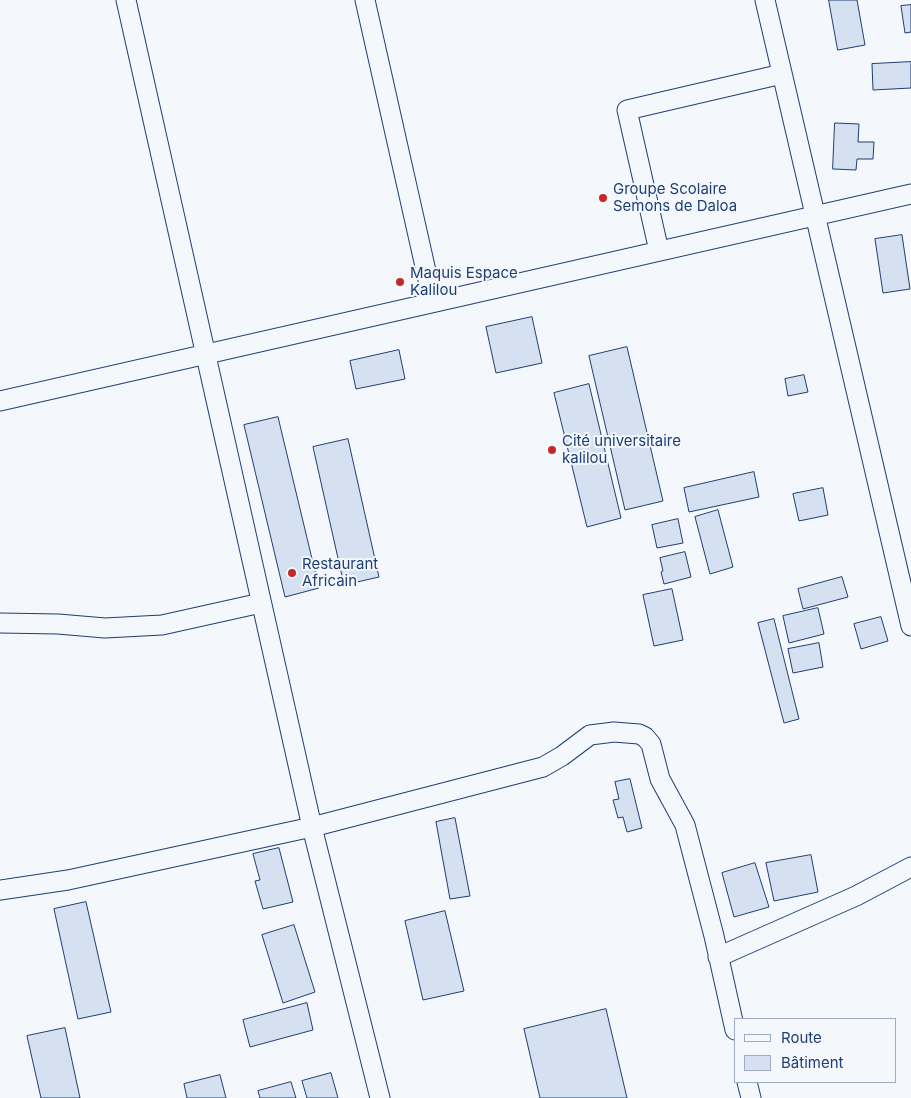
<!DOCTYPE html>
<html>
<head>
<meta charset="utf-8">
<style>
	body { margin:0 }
	#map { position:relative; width:911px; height:1098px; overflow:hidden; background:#f4f7fb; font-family:Inter,sans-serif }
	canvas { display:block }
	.legend { position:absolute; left:734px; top:1018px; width:162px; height:65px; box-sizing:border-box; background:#f4f7fb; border:1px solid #9eadc5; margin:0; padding:6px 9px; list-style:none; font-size:15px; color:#1d3f73 }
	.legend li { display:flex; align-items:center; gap:10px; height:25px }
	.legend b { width:25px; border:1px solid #9eadc5 }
</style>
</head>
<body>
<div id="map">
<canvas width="911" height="1098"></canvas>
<ul class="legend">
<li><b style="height:6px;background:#f4f7fb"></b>Route</li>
<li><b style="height:14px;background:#d5e0f0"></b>Bâtiment</li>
</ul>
</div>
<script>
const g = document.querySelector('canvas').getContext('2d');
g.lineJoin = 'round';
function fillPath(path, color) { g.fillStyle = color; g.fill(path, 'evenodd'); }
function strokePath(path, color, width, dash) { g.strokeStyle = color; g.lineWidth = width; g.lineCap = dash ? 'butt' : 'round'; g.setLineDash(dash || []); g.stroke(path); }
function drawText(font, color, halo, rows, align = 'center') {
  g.font = font + ' Inter,sans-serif'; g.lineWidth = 4; g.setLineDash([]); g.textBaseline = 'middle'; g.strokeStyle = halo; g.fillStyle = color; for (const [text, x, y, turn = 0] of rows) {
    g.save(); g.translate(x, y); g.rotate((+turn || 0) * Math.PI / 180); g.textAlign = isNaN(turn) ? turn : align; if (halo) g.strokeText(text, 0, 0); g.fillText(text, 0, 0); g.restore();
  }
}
const building = new Path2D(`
	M829 0H857L865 45 838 50Z
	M911 5V32L905 33 901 6Z
	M911 62V88L873 90 872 64Z
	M835 123 859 124 858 142H874L873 159H857L856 170 833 169Z
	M902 235 910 289 883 293 875 239Z
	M532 317 542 363 496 373 486 327Z
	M627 347 663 501 625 510 589 356Z
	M399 350 405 379 356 389 350 361Z
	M804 375 808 392 788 396 785 379Z
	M589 384 621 518 587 527 554 393Z
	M278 417 319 588 285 597 244 425Z
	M348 439 379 577 344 585 313 447Z
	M754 472 759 497 689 512 684 488Z
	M823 488 828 515 799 521 793 494Z
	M718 510 733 567 710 574 695 517Z
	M678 519 683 543 657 548 652 525Z
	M685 552 691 577 664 584 661 572 663 571 660 558Z
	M842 577 848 597 803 609 798 589Z
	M672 589 683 640 654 646 643 595Z
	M818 608 824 634 789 643 783 616Z
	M881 617 888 641 861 649 854 624Z
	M774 619 799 719 784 723 758 623Z
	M819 643 823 667 793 673 788 649Z
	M630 779 642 828 627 832 623 817 618 818 613 800 619 799 615 782Z
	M455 818 470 896 450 899 436 822Z
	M279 848 293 902 263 909 255 881 260 880 253 854Z
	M811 855 818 892 774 901 766 863Z
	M755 863 769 907 734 917 722 873Z
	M86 902 111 1012 78 1019 54 909Z
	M445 911 464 991 423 1000 405 921Z
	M294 925 315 992 283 1003 262 935Z
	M307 1003 313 1030 250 1047 243 1020Z
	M606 1009 627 1098H540L524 1029Z
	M65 1028 80 1098H41L27 1036Z
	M331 1073 338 1098H307L302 1081Z
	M220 1075 226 1098H187L184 1084Z
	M291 1082 296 1098H260L258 1091Z`);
fillPath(building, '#d5e0f0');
strokePath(building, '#1d3f73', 1);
const minor = new Path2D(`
	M126 0 312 827 380 1098
	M365 0 433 302
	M765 0 911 626
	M659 251 627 110 782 74
	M0 401 911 194
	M0 623 58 624 105 628 162 625 261 603
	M0 890 68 880 312 827 543 767 562 756 590 735 614 732 639 734 645 737 651 744 660 779 685 825 714 936 735 1030
	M718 957 856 896 911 867
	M747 1082 751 1098`);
strokePath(minor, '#1d3f73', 21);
strokePath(minor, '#f4f7fb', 19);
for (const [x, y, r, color] of [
	[603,198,5,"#c62828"],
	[400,282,5,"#c62828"],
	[552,450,5,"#c62828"],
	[292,573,5,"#c62828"]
]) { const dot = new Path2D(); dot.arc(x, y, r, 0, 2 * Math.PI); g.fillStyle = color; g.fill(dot); strokePath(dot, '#f4f7fb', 2); }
drawText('15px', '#1d3f73', '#f4f7fb', [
	["Groupe Scolaire",613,189],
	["Semons de Daloa",613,206],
	["Maquis Espace",410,273],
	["Kalilou",410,290],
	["Cité universitaire",562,441],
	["kalilou",562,458],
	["Restaurant",302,564],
	["Africain",302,581]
], 'left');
</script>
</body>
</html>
